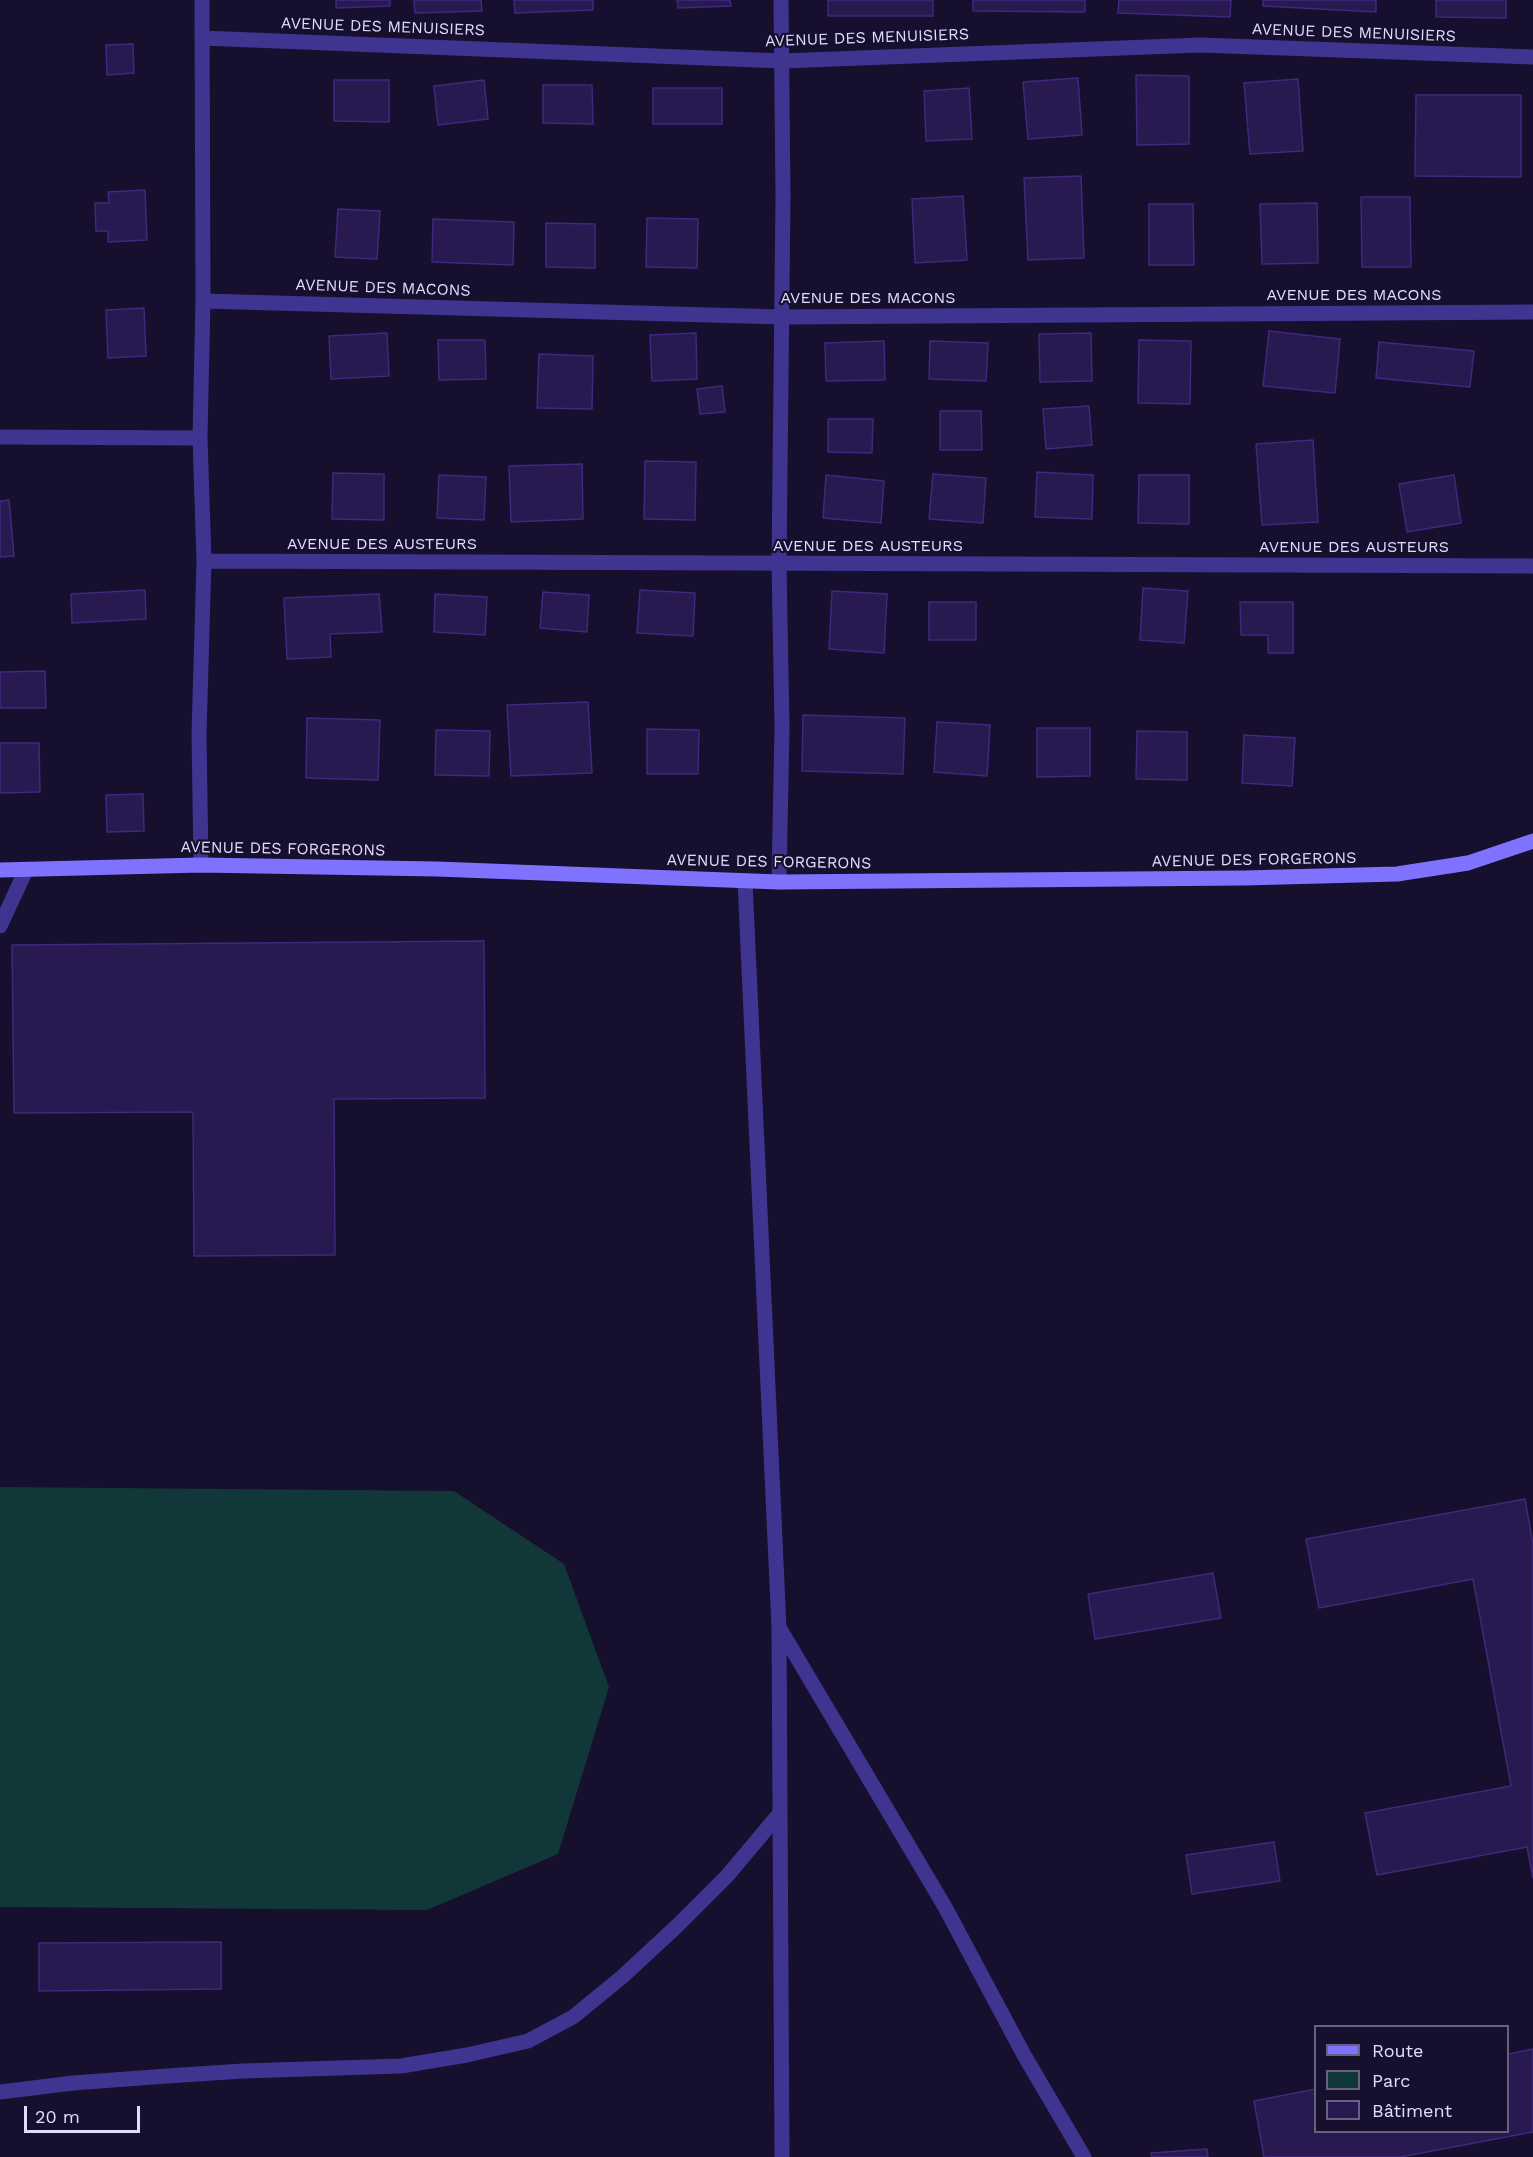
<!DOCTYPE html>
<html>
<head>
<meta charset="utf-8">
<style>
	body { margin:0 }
	#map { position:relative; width:1533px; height:2157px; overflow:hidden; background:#160f2d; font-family:"Work Sans",sans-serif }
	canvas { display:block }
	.legend { position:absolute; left:1314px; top:2025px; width:195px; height:108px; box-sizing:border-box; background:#160f2d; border:2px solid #676181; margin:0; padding:8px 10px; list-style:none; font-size:18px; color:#e1dbff }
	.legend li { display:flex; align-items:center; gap:12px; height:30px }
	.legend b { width:30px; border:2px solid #676181 }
	.scale { position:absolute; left:24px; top:2106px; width:116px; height:27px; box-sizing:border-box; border:3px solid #e1dbff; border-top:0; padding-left:8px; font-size:18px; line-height:21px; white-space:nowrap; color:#e1dbff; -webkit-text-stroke:4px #160f2d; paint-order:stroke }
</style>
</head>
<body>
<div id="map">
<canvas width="1533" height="2157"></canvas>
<ul class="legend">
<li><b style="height:8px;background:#7f72ff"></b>Route</li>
<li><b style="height:16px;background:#113738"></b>Parc</li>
<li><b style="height:16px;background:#281950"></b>Bâtiment</li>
</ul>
<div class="scale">20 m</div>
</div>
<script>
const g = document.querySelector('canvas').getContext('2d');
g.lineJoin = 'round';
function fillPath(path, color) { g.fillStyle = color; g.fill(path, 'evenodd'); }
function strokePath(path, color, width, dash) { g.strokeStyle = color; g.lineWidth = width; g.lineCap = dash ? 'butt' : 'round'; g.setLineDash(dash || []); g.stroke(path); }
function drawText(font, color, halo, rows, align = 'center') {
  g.font = font + ' "Work Sans",sans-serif'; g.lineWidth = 4.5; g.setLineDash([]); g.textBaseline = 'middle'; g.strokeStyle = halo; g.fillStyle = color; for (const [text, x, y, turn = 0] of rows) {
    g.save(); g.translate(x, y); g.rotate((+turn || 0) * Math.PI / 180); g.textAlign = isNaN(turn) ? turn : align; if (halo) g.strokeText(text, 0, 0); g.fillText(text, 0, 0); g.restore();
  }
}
fillPath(new Path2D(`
	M0 1487 454 1491 564 1564 609 1687 558 1854 427 1910 0 1907Z`), '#113738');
const building = new Path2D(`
	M336 0H390V6L336 8Z
	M414 0H481L482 11 415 13Z
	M514 0H593V10L515 13Z
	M677 0H730L731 6 678 8Z
	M828 0H933V16H828Z
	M973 0H1085V12L973 11Z
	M1119 0H1231L1230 17 1118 13Z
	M1263 0H1376V12L1263 6Z
	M1436 0H1506V18L1436 17Z
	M133 44 134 73 107 75 106 45Z
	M1136 75 1189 76V144L1137 145Z
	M1078 78 1082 135 1028 139 1023 82Z
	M1298 79 1303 151 1250 154 1244 83Z
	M334 80H389V122L334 121Z
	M484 80 488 119 438 125 434 86Z
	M543 85H592L593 124 543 123Z
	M653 88H722V124H653Z
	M969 88 972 139 926 141 924 91Z
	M1416 95H1521V177L1415 176Z
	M1081 176 1084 258 1028 260 1024 178Z
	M145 190 147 240 108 242V231H96L95 203H109L108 192Z
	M963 196 967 260 915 263 912 199Z
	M1361 197H1410L1411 267H1362Z
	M1317 203 1318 263 1262 264 1260 204Z
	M1149 204H1193L1194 265H1149Z
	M338 209 380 211 377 259 335 257Z
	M647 218 698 219 697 268 646 267Z
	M433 219 514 222 513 265 432 262Z
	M546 223 595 224V268L546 267Z
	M144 308 146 356 108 358 106 310Z
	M1269 331 1340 339 1335 393 1263 386Z
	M387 333 389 376 331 379 329 336Z
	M696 333 697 379 652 381 650 335Z
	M1091 333 1092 381 1040 382 1039 334Z
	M438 340H485L486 379 439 380Z
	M1139 340 1191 341 1190 404 1138 403Z
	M884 341 885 380 826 381 825 343Z
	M930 341 988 343 986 381 929 379Z
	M1379 342 1474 351 1470 387 1376 378Z
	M539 354 593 356 592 409 537 408Z
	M722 386 725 412 700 414 697 389Z
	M1089 406 1092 445 1046 449 1043 409Z
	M940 411H981L982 450H940Z
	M828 419H873L872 453 828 452Z
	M1313 440 1318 522 1262 525 1256 444Z
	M645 461 696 462 695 520 644 519Z
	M582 464 583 519 511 522 509 466Z
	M1037 472 1093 475 1092 519 1035 517Z
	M333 473 384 474V520L332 519Z
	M933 474 986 478 983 523 929 519Z
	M439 475 486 477 484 520 437 518Z
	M826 475 884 481 881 523 823 518Z
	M1139 475H1189V524L1138 523Z
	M1454 475 1461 523 1407 532 1399 484Z
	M9 500 14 556 0 557V501Z
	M1143 588 1188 591 1184 643 1140 640Z
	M145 590 146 619 72 623 71 594Z
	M640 590 695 593 693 636 637 633Z
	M832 591 887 594 884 653 829 649Z
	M543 592 589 595 587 632 540 628Z
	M379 594 382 632 330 634 331 657 287 659 284 598Z
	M435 594 487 597 485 635 434 632Z
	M929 602H976V640H929Z
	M1240 602H1293V653H1268V635H1241Z
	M45 671 46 708H0V672Z
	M588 702 592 773 511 776 507 705Z
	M803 715 905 718 903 774 802 771Z
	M307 718 380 720 378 780 306 778Z
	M937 722 990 725 987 776 934 772Z
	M1037 728H1090V776L1037 777Z
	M647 729 699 730 698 774H647Z
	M436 730 490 731 489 776 435 775Z
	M1137 731 1187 732V780L1136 779Z
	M1244 735 1295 738 1292 786 1242 783Z
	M0 743H39L40 792 0 793Z
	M143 794 144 831 107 832 106 795Z
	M484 941 485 1098 334 1099 335 1255 194 1256 193 1112 14 1113 12 945Z
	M1525 1499 1533 1544V1878L1527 1847 1377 1875 1365 1813 1511 1786 1473 1579 1319 1608 1306 1539Z
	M1213 1573 1221 1618 1095 1639 1088 1594Z
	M1274 1842 1280 1881 1192 1894 1186 1855Z
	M221 1942V1989L39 1991V1943Z
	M1533 2049V2132L1400 2157H1264L1254 2101 1316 2089V2132H1508V2054Z
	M1207 2149 1208 2157H1152L1151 2153Z`);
fillPath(building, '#281950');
strokePath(building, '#3f287e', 1.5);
strokePath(new Path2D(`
	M202 38 782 61 1200 45 1533 57
	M203 301 782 317 1533 312
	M0 437 200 438
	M204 561 1533 566
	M201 865 199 734 204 561 200 438 203 301 202 0
	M745 881 779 1628 782 2157
	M779 882 782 727 779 564 783 196 781 0
	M0 926 26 870
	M780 1629 945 1907 1024 2055 1084 2157
	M0 2092 73 2083 167 2076 243 2071 401 2066 467 2055 528 2041 573 2017 622 1977 677 1926 727 1876 780 1813`), '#3f3591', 15);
strokePath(new Path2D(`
	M0 870 201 865 437 869 779 882 1244 878 1397 874 1468 863 1533 841`), '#7f72ff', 15);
drawText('16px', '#e1dbff', '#160f2d', [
	["AVENUE DES MENUISIERS",383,27,2],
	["AVENUE DES MENUISIERS",1354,33,2],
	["AVENUE DES MENUISIERS",867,38,-2],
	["AVENUE DES MACONS",383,288,2],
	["AVENUE DES MACONS",1354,295],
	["AVENUE DES MACONS",868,298],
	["AVENUE DES AUSTEURS",382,544],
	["AVENUE DES AUSTEURS",868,546],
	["AVENUE DES AUSTEURS",1354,547],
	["AVENUE DES FORGERONS",283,849,1],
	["AVENUE DES FORGERONS",1254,860,-1],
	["AVENUE DES FORGERONS",769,862,1]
]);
</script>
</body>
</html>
